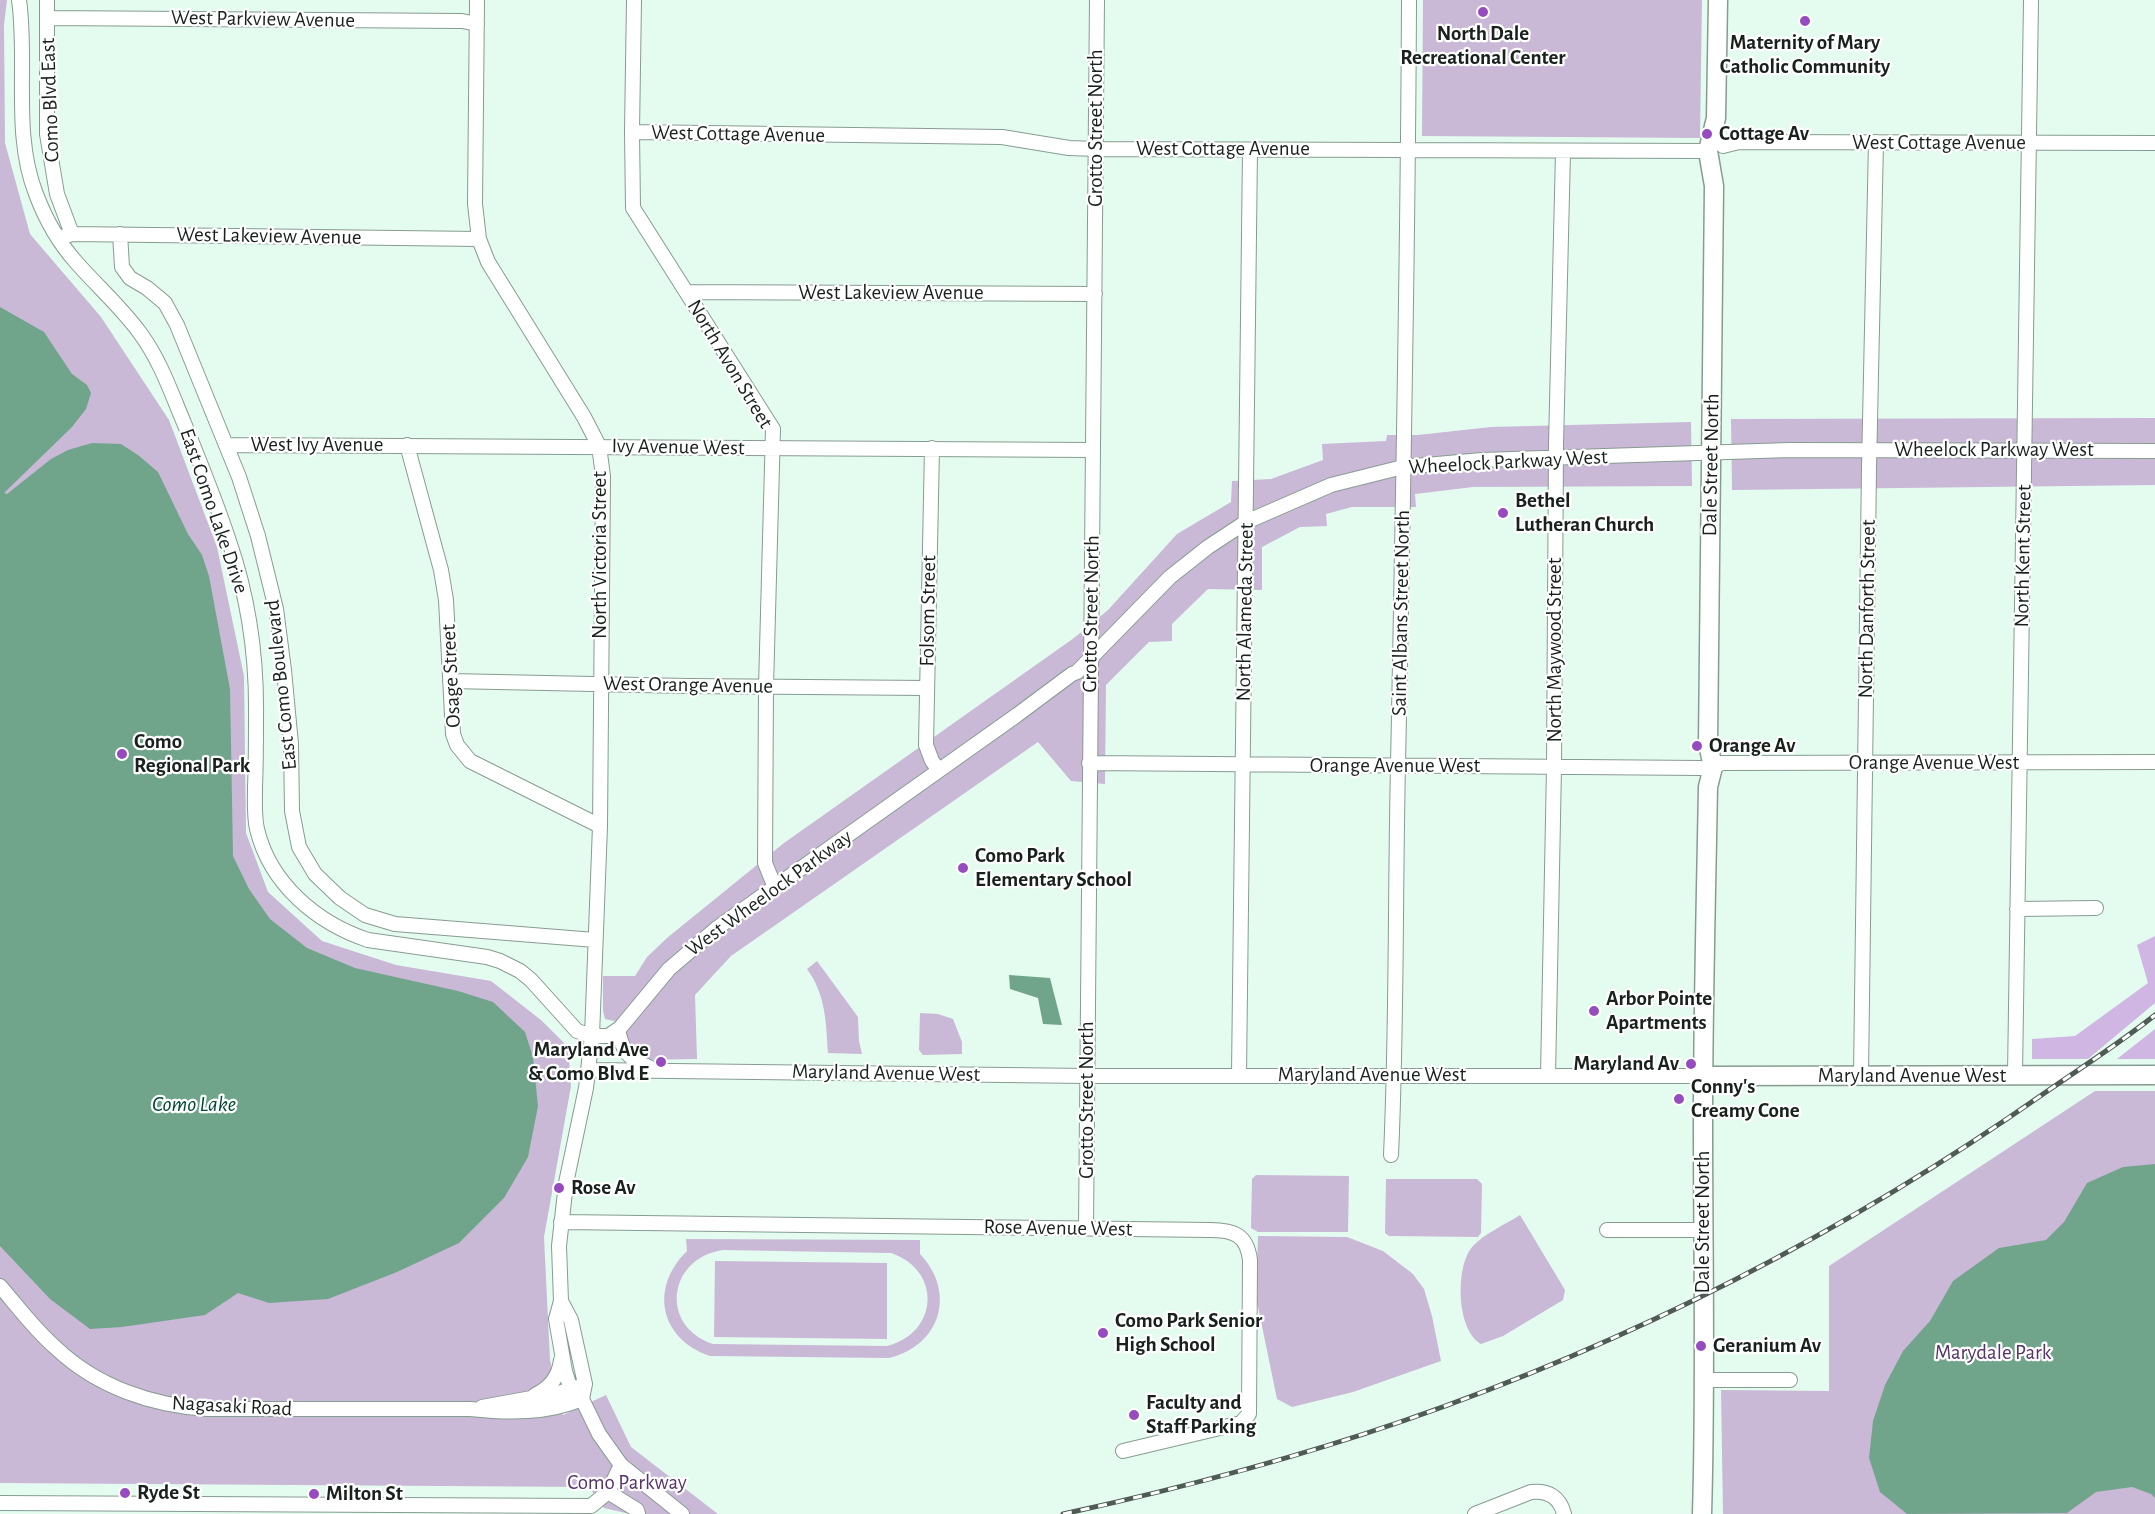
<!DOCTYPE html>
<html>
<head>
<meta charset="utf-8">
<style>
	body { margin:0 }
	canvas { display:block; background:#e4fbef }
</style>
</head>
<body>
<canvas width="2155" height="1514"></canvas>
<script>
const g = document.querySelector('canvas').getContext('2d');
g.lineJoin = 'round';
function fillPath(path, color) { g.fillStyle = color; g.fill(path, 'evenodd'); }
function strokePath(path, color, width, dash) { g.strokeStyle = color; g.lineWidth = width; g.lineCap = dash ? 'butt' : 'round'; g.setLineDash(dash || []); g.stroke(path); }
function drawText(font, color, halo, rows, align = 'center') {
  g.font = font + ' "Alegreya Sans",sans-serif'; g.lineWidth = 4.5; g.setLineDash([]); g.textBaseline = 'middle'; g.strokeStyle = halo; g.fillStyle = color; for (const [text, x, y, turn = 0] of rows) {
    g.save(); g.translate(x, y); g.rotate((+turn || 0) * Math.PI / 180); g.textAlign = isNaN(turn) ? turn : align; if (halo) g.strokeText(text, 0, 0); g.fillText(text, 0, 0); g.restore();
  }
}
fillPath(new Path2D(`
	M0 0H7L4 25 5 143 30 234 101 317 169 420 217 547 244 676 246 833 268 892 322 941 396 965 491 981 541 1020 568 1047 571 1086 544 1237 550 1360 563 1415 606 1395 631 1447 718 1514H630L604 1508 589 1487 0 1483Z
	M1423 0H1702L1700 138 1422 136Z
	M2155 418V485L1732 490 1731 419Z
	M1691 422 1692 486 1473 487 1415 494 1416 507H1352L1326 514 1327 526 1300 527 1262 547V590L1208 589 1172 624V641L1149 642 1106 685 1105 784 1071 781 1038 742 731 956 695 995 697 1059 641 1060 628 1044 627 1035 614 1021 605 1019 603 1011V976H635L647 957 667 938 784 843 1074 638 1108 610 1177 534 1231 502 1232 481 1271 479 1323 460 1322 444 1386 441 1387 435H1418L1491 427Z
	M817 961 858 1017 859 1041 862 1054 828 1053C826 1023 826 995 807 969Z
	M920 1013 938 1014 953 1019 962 1042V1054L923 1055 919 1050Z
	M2095 1091H2155V1514H1723L1721 1390 1829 1391V1266Z
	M1256 1175 1349 1176 1348 1232H1258L1251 1228 1252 1179Z
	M1386 1179H1477L1482 1184 1481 1233 1478 1237 1389 1236 1385 1233Z
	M1520 1215 1565 1290 1563 1300 1503 1336 1481 1344C1456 1330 1455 1265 1473 1246 1484 1234 1506 1224 1520 1215Z
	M1258 1236 1347 1237 1383 1251 1413 1274 1424 1289 1432 1316 1441 1361 1353 1392 1292 1407 1277 1399 1256 1297Z
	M686 1239 920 1240V1254C957 1293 940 1346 889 1358L710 1356C660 1339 649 1288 687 1251ZM723 1250 891 1253C942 1270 939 1333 887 1346L713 1344C659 1326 668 1258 723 1250Z
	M715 1261 887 1263V1339L714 1337Z`), '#cab8d7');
fillPath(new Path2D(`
	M2155 936V1003L2088 1059H2032V1039L2075 1036 2148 983 2137 945Z
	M2155 1029V1059H2117Z`), '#d0b6e2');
fillPath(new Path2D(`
	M0 307 44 332 72 374 87 385 91 393 86 409 72 427 4 493 7 494 51 459 68 450 92 443 121 444 138 455 158 472 188 534 202 555 209 576 230 689 233 856 249 889 270 919 307 948 355 968 458 991 493 1002 525 1032 533 1057 538 1106 528 1157 504 1198 459 1243 397 1272 328 1299 269 1303 238 1293 205 1315 122 1327 90 1329 50 1299 0 1246Z
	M1009 975 1050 978 1062 1025 1043 1024 1038 998 1010 989Z
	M2155 1164V1498L2151 1494 2132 1487 2096 1492 2067 1513 1907 1514 1880 1492 1869 1458 1873 1421 1885 1385 1903 1351 1930 1321 1953 1281 1999 1248 2046 1240 2064 1222 2087 1183 2123 1167Z`), '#70a58b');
const minor = new Path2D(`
	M19 0C28 63 12 133 36 194 45 218 59 243 76 262 97 286 121 307 140 333 160 360 171 392 184 423 200 462 216 501 229 541 249 599 257 657 256 718 256 741 256 764 255 787 255 800 254 816 257 829 270 884 317 923 368 940L487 957 500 961 520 971 531 980 577 1031 592 1036H608L620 1028 669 969 717 928 1017 715 1072 674 1077 672 1170 577 1208 547 1246 522 1331 485 1403 467 1482 460 1790 450 2155 451
	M47 0V134L57 194 72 234
	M477 0 475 204 479 239 488 262 584 417 599 446 603 476 600 826 592 1036 586 1088 566 1183 559 1246 561 1301 571 1320 585 1384 582 1399
	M634 0 632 132 633 208 773 429 766 687 765 863 774 885
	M48 18 462 21 477 24
	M632 132 1002 137 1069 148 1097 149 1708 151
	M1723 146 1739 142 2155 143
	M120 234 122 267 130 278 147 288 165 303 177 325 239 477 258 536 276 609 284 670 291 744 292 811 299 847 315 874 340 898 365 915 395 924 595 940
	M59 238 72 234 479 239
	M687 292 1095 294
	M227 445 1093 450
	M407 445 441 570 446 600 453 734 457 745 470 761 600 826
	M932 448 926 745 932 761 939 770
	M450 681 688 686 926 688
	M1089 763 1701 768
	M1713 767 1722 763 2155 762
	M2017 909 2096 908
	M618 1030C623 1052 628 1059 649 1067
	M589 1070 1088 1076H1703
	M1239 1074 1250 150
	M2015 1075 2031 0
	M1548 1076 1554 767 1556 445 1563 152
	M1861 1076 1869 468 1876 142
	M1391 1155C1397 1025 1395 896 1398 766 1403 511 1408 255 1409 0
	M561 1222 1210 1230C1234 1230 1247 1235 1250 1260L1249 1414 1241 1423 1123 1451
	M1086 1228 1097 0
	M1607 1230H1705
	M0 1286C18 1307 35 1330 56 1348 97 1387 153 1406 208 1409H470C508 1413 546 1414 582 1399
	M561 1301 556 1319 565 1371 571 1390 582 1399 599 1434 621 1465 682 1514
	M1704 1380H1790
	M535 1395C550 1388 559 1377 561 1360
	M482 1407 559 1393 577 1387
	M608 1492 637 1510 638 1514
	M0 1503 591 1506 608 1492 621 1465
	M1475 1514 1531 1492C1548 1490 1560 1497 1564 1514`);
const major = new Path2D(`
	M1703 1076 2155 1075
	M1702 1514C1706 1384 1703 1254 1703 1123 1703 1011 1706 899 1708 787L1713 767 1708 744 1714 186 1708 151 1716 118 1718 0`);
strokePath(minor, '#879c91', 16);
strokePath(major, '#879c91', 21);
strokePath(minor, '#fff', 14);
strokePath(major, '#fff', 18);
const rail = new Path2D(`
	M1063 1514C1178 1489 1292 1459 1403 1421 1632 1342 1848 1231 2046 1092 2082 1067 2120 1043 2155 1015`);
strokePath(rail, '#4f5b55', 5);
strokePath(rail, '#fff', 3, [9]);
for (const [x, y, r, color] of [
	[1483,12,6,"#964cbe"],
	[1805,21,6,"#964cbe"],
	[1707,134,6,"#964cbe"],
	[1503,513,6,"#964cbe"],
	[1697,746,6,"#964cbe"],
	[122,754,6,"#964cbe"],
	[963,868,6,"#964cbe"],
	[1594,1011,6,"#964cbe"],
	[661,1062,6,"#964cbe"],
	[1691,1064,6,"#964cbe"],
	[1679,1099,6,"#964cbe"],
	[559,1188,6,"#964cbe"],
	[1103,1333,6,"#964cbe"],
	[1701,1346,6,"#964cbe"],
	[1134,1415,6,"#964cbe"],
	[125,1493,6,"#964cbe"],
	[314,1494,6,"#964cbe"]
]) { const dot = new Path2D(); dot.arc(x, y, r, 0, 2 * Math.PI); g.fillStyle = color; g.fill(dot); strokePath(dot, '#fff', 2); }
drawText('21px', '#19211d', '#fff', [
	["West Parkview Avenue",263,19,1],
	["Como Blvd East",50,100,-92],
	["Grotto Street North",1096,128,-90],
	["West Cottage Avenue",738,134,1],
	["West Cottage Avenue",1939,143],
	["West Cottage Avenue",1223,149],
	["West Lakeview Avenue",269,236,1],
	["West Lakeview Avenue",891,293],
	["North Avon Street",730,364,59],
	["West Ivy Avenue",317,445],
	["Ivy Avenue West",678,447,1],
	["Wheelock Parkway West",1994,450],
	["Wheelock Parkway West",1508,462,-3],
	["Dale Street North",1711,465,-89],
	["East Como Lake Drive",214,511,71],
	["North Victoria Street",600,555,-90],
	["North Kent Street",2023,556,-89],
	["North Danforth Street",1867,609,-89],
	["Folsom Street",928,611,-89],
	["North Alameda Street",1245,612,-89],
	["Saint Albans Street North",1401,613,-89],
	["Grotto Street North",1091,614,-89],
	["North Maywood Street",1555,650,-90],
	["Osage Street",451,676,-93],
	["East Como Boulevard",281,685,-96],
	["West Orange Avenue",688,685,1],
	["Orange Avenue West",1934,763],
	["Orange Avenue West",1395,766],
	["West Wheelock Parkway",769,893,-36],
	["Maryland Avenue West",886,1073,1],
	["Maryland Avenue West",1372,1075],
	["Maryland Avenue West",1912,1076],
	["Grotto Street North",1087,1100,-90],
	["Dale Street North",1703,1222,-90],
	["Rose Avenue West",1058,1228,1],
	["Nagasaki Road",232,1406,3]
]);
drawText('bold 21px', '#19211d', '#fff', [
	["North Dale",1483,34,"center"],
	["Recreational Center",1483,58,"center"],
	["Maternity of Mary",1805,43,"center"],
	["Catholic Community",1805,67,"center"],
	["Cottage Av",1719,134],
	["Bethel",1515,501],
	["Lutheran Church",1515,525],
	["Como",134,742],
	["Regional Park",134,766],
	["Orange Av",1709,746],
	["Como Park",975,856],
	["Elementary School",975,880],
	["Arbor Pointe",1606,999],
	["Apartments",1606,1023],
	["Maryland Ave",649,1050,"right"],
	["& Como Blvd E",649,1074,"right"],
	["Maryland Av",1679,1064,"right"],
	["Conny's",1691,1087],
	["Creamy Cone",1691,1111],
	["Rose Av",571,1188],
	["Como Park Senior",1115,1321],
	["High School",1115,1345],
	["Geranium Av",1713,1346],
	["Faculty and",1146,1403],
	["Staff Parking",1146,1427],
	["Ryde St",137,1493],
	["Milton St",326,1494]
], 'left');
drawText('21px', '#553269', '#fff', [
	["Marydale Park",1993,1353],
	["Como Parkway",627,1483]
]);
drawText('italic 22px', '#014a31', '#fff', [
	["Como Lake",194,1104]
]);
</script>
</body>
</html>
